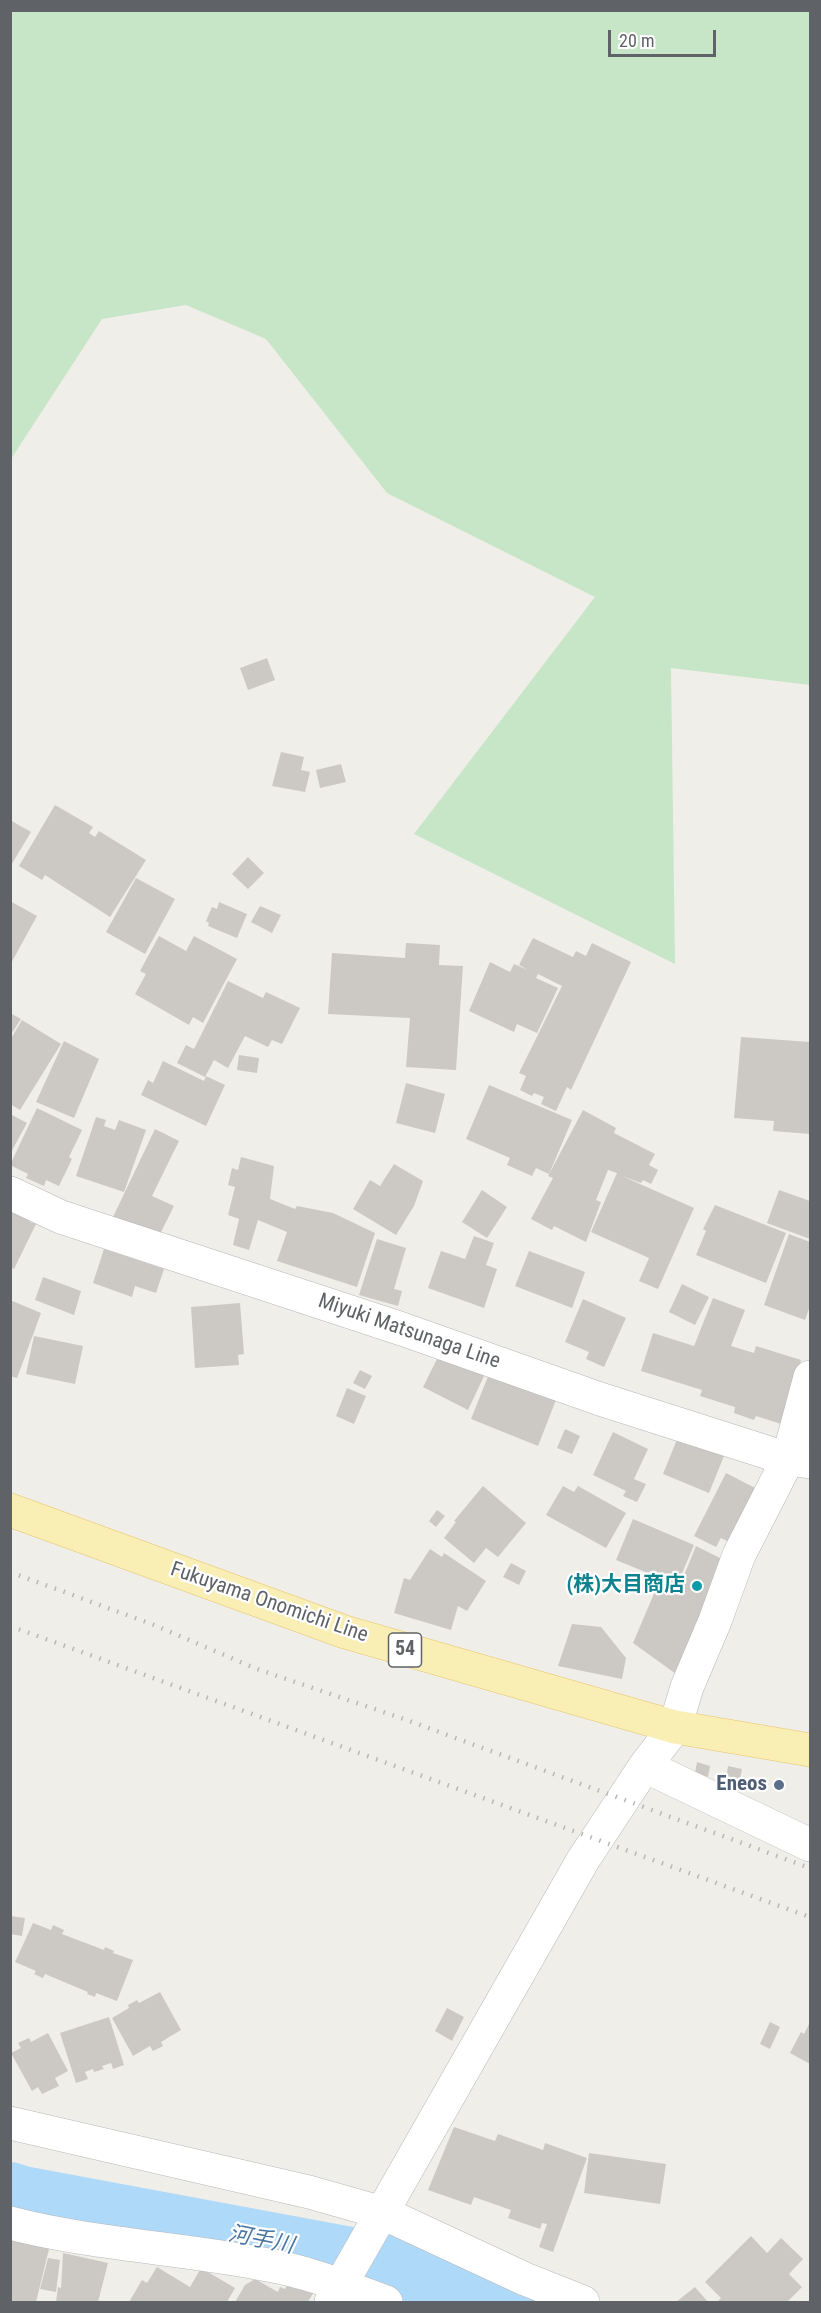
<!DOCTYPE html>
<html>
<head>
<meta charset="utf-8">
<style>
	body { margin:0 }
	#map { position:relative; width:821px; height:2313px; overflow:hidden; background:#f0eee8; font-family:"Roboto Condensed",sans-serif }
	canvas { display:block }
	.frame { position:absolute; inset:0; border:12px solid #5f6367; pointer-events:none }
	.scale { position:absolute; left:608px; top:30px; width:108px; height:27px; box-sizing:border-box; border:3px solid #5f6367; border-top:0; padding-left:8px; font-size:18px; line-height:21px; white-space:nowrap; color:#5f6367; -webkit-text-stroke:4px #fff; paint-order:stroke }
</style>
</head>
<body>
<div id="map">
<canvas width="821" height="2313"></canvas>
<div class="frame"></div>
<div class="scale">20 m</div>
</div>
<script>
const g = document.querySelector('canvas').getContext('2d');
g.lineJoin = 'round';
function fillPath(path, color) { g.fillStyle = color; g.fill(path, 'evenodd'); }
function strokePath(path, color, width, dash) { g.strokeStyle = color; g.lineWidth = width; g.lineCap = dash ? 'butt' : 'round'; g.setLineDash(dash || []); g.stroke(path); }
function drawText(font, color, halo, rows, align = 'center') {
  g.font = font + ' "Roboto Condensed","Noto Sans JP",sans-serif'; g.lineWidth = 4.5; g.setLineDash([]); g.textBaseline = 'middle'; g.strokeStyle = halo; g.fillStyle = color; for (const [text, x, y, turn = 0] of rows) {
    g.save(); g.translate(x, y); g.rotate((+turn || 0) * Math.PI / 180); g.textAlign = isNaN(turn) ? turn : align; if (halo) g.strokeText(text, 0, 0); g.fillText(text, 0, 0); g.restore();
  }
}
fillPath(new Path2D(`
	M11 10 810 11V685L671 668 675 964 414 834 595 597 387 493 266 339 186 305 102 319 11 459Z`), '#c7e5c7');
strokePath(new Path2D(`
	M10 2194 22 2198 436 2275 507 2302`), '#afd9f9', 64);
fillPath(new Path2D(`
	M267 658 275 680 248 690 240 668Z
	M281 752 304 757 301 770 310 772 305 792 272 786Z
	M341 764 346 782 320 788 316 770Z
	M55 805 93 827 89 833 95 837 99 831 146 860 110 917 45 875 42 880 19 866Z
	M10 820 31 832 10 867Z
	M248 857 264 873 248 889 232 874Z
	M136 878 175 899 145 954 106 932Z
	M10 901 37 916 10 965Z
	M219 902 247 914 237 938 208 926 209 923 206 921 212 907 217 909Z
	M260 906 281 915 272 933 251 922Z
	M159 936 186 951 194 936 237 959 203 1023 193 1017 189 1025 135 994 146 974 140 971Z
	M533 938 573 957 576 951 586 956 592 943 631 962 571 1090 567 1087 556 1111 541 1104 544 1097 534 1093 532 1096 520 1090 526 1076 519 1073 562 986 538 974 536 978 558 988 537 1033 517 1024 514 1032 469 1011 490 962 510 972 514 964 528 970 519 965Z
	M406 943 440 945 439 965 463 966 456 1070 406 1067 410 1018 328 1014 332 953 405 958Z
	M228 981 263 998 266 992 300 1008 282 1044 272 1040 268 1047 245 1036 228 1068 214 1060 205 1077 177 1063 186 1045 194 1049Z
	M10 1013 21 1019 10 1036Z
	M22 1020 61 1044 20 1110 10 1104V1040Z
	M741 1037 810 1042V1134L773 1131 774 1121 734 1118Z
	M64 1041 99 1059 74 1118 36 1102Z
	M239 1055 259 1058 257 1073 237 1070Z
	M163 1061 204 1081 206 1076 225 1085 206 1126 141 1095 148 1080 153 1083Z
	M406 1083 445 1094 435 1133 396 1123Z
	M489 1085 572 1120 549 1174 536 1168 532 1176 507 1165 510 1158 466 1139Z
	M37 1108 82 1130 69 1157 72 1159 59 1186 46 1180 44 1186 26 1178 28 1174 10 1165Z
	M583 1110 616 1128 614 1133 655 1154 649 1165 658 1170 651 1184 643 1180 641 1183 622 1176 694 1208 658 1289 639 1281 649 1258 591 1232 617 1173 608 1170 596 1200 601 1202 586 1242 554 1226 552 1230 531 1219 553 1178 548 1176Z
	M10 1114 27 1123 10 1154Z
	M96 1117 106 1120 104 1126 115 1130 119 1120 146 1130 124 1192 76 1176Z
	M155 1129 179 1141 152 1196 174 1206 159 1236 113 1217Z
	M241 1157 274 1166 270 1199 295 1209 297 1206 333 1213 375 1233 357 1287 277 1261 287 1232 258 1220 249 1250 233 1245 239 1219 228 1215 235 1187 228 1185 232 1168 238 1170Z
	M394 1164 423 1181 414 1206 396 1235 353 1209 370 1180 380 1186Z
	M482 1190 507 1207 487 1238 462 1222Z
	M779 1190 810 1201V1239L767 1223Z
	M715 1205 786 1233 766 1283 696 1255 706 1231 703 1229Z
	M10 1209 31 1220 30 1222 36 1224 14 1269 10 1267Z
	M789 1234 810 1242V1306L805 1320 764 1305Z
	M474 1236 494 1243 486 1265 497 1269 484 1308 428 1288 441 1251 465 1259Z
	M377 1239 406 1248 394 1289 402 1291 398 1306 359 1295Z
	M104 1249 164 1269 156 1293 135 1286 132 1297 93 1283Z
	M529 1251 585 1272 572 1308 515 1286Z
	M43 1277 81 1291 74 1315 35 1300Z
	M682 1284 709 1297 695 1325 669 1312Z
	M713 1298 745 1310 731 1346 754 1353 756 1346 801 1360 781 1424 756 1416 754 1420 734 1413 735 1407 700 1396 702 1390 641 1371 653 1333 694 1346Z
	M583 1299 626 1318 604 1367 586 1359 589 1352 565 1342Z
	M10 1300 41 1313 17 1378 10 1376Z
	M240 1303 244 1354 238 1355 239 1365 195 1368 191 1307Z
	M34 1336 83 1346 75 1384 26 1374Z
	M440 1353 485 1374 468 1410 423 1387Z
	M360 1370 372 1376 365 1389 353 1383Z
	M489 1374 556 1400 538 1446 471 1419Z
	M347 1388 366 1396 354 1424 336 1416Z
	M565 1429 580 1436 572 1454 557 1448Z
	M613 1432 648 1449 634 1479 646 1484 637 1502 623 1496 626 1491 593 1475Z
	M678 1437 724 1456 709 1493 663 1474Z
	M726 1473 761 1491 733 1544 721 1538 716 1547 694 1536Z
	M483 1486 526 1523 498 1557 486 1548 474 1563 444 1538 456 1522 454 1521Z
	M563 1486 574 1492 578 1486 626 1513 606 1548 546 1515Z
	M437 1510 445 1516 436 1527 429 1521Z
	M633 1519 694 1545 677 1585 616 1560Z
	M696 1546 726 1561 676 1674 633 1643 659 1582 678 1590Z
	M430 1549 442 1557 444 1553 486 1581 467 1611 458 1606 451 1630 394 1613 404 1578 410 1580Z
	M511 1563 526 1571 519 1585 503 1577Z
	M572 1624 601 1627 626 1658 622 1679 558 1666Z
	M697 1762 710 1766 708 1777 695 1773Z
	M728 1766 742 1769 738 1788 725 1786Z
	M10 1916 25 1918 22 1936 10 1934Z
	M33 1923 51 1930 53 1925 64 1930 62 1934 104 1950 105 1947 114 1951 113 1953 133 1960 117 2001 96 1993 95 1997 87 1994 88 1992 45 1974 43 1978 34 1974 36 1971 15 1962Z
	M160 1992 181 2030 161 2042 163 2046 153 2051 150 2046 133 2056 112 2018 129 2008 128 2005 137 2000 139 2003Z
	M447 2008 464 2017 452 2041 435 2031Z
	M109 2017 124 2065 113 2069 111 2063 102 2066 104 2069 94 2072 93 2069 85 2072 88 2079 76 2083 60 2033Z
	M770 2022 780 2027 770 2049 760 2044Z
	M810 2022V2064L790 2053 801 2032 804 2034Z
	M48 2033 68 2071 55 2078 59 2086 42 2094 38 2087 32 2091 11 2053 21 2048 18 2043 29 2038 31 2042Z
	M454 2127 495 2141 498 2134 543 2150 545 2143 587 2158 553 2252 539 2247 547 2224 542 2223 540 2229 508 2218 511 2210 474 2197 471 2205 428 2190Z
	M589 2153 666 2164 660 2204 584 2193Z
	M751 2236 767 2253 781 2238 803 2259 789 2274 802 2287 787 2302H717L721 2298 705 2282Z
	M10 2240 49 2249 36 2302H10Z
	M63 2253 108 2263 98 2302H56L58 2287 61 2288Z
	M48 2258 60 2260 56 2292 40 2289Z
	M157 2267 190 2287 201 2268 235 2288 227 2302H129L142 2280 147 2283Z
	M291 2278 316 2288 308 2302H235L245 2285 255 2279 278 2292 280 2287 285 2289Z
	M695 2287 708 2302H676Z`), '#ccc9c4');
const street = new Path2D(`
	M645 1766 810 1845
	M10 2123 309 2192 383 2213 525 2279 583 2302
	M10 2223C95 2245 183 2248 268 2265 309 2272 348 2288 386 2302
	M331 2302 583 1860 645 1766 675 1727 687 1687 715 1621 739 1555 788 1459 810 1377`);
const secondary = new Path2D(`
	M10 1193 61 1217 402 1329 600 1399 788 1459 810 1462`);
const primary = new Path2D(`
	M10 1510 345 1632 675 1727 810 1750`);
strokePath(street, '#b5b8bb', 34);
strokePath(secondary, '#b4b7bb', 34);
strokePath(primary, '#e8c46a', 34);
strokePath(street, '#fff', 33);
strokePath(secondary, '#fff', 33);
strokePath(primary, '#f9eeb4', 33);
strokePath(new Path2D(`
	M10 1572 154 1625 257 1669 401 1718 810 1868
	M10 1626 810 1917`), '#b6b7b7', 4.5, [1.5, 8]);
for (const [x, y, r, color] of [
	[697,1586,6,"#0f9aa8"],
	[779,1785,6,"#5c6f8a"]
]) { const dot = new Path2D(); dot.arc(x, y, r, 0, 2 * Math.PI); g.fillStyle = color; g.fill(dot); strokePath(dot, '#fff', 2); }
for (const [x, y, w] of [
	[405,1650,33]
]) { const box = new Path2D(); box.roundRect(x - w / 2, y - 17, w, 34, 4.5); g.fillStyle = '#fff'; g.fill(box); strokePath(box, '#5f6367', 1.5); }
drawText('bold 20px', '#5f6367', null, [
	["54",405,1650]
]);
drawText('21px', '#5f6367', '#fff', [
	["Miyuki Matsunaga Line",409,1332,19],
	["Fukuyama Onomichi Line",269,1603,19]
]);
drawText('bold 21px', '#0d838f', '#fff', [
	["(株)大目商店",685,1586]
], 'right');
drawText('bold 21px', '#4e5e75', '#fff', [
	["Eneos",767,1785]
], 'right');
drawText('italic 22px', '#4875a2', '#fff', [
	["河手川",261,2241,11]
]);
</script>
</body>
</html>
